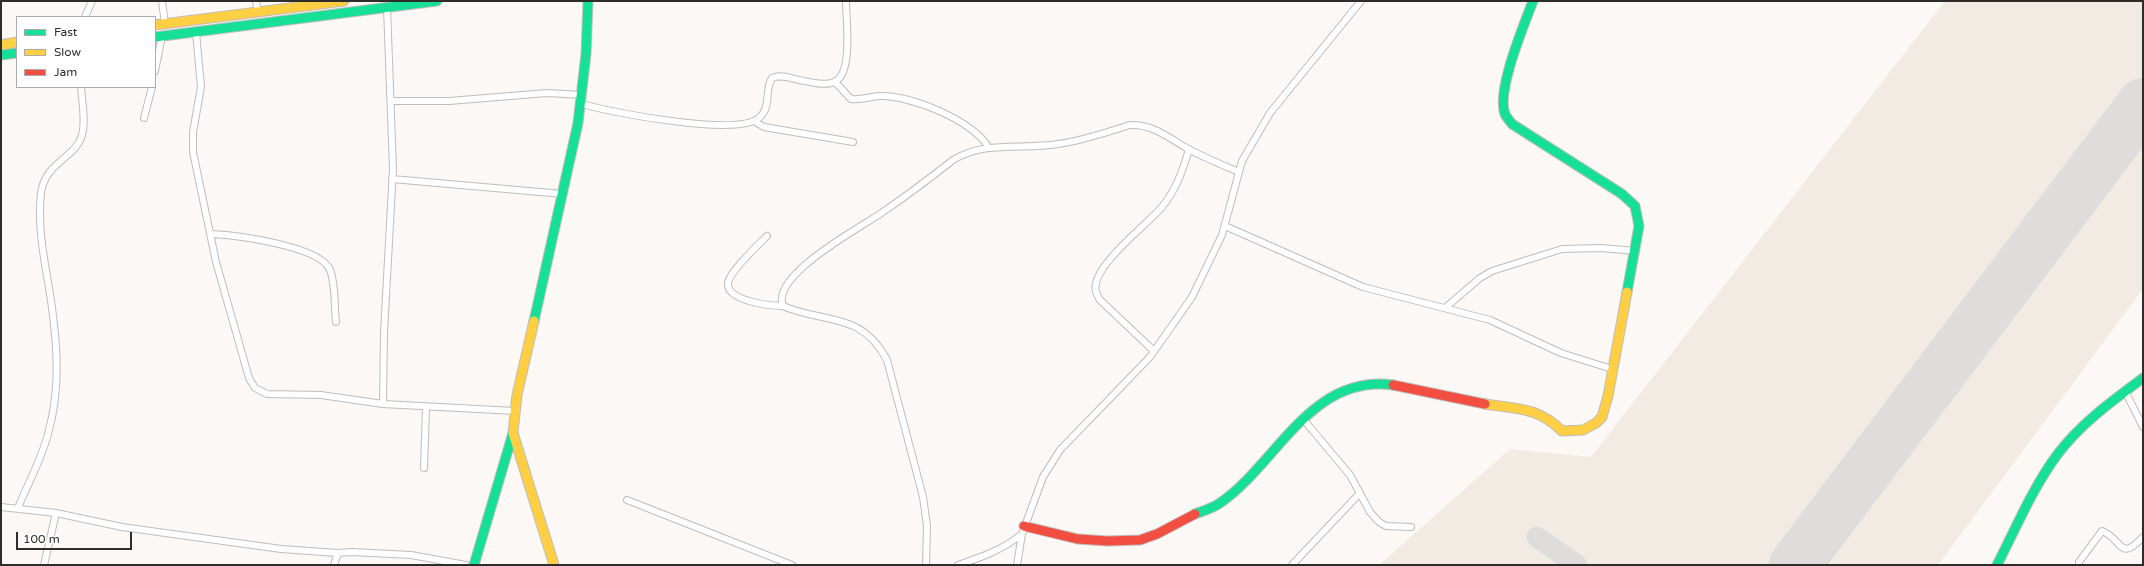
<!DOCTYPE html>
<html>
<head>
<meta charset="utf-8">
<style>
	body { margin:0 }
	#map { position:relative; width:2144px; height:566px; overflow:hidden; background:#fbf8f5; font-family:"Varela Round",sans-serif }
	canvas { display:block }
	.frame { position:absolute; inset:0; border:2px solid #2f2d2b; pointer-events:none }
	.legend { position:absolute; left:16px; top:16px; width:140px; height:72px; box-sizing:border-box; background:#fff; border:1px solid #acabaa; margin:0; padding:5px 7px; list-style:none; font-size:12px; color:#2f2d2b }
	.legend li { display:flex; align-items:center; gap:8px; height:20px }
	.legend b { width:20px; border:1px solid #acabaa }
	.scale { position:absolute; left:16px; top:532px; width:116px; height:18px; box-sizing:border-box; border:2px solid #2f2d2b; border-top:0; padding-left:5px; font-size:12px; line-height:14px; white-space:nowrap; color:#2f2d2b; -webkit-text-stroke:3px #fff; paint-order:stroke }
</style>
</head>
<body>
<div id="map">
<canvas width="2144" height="566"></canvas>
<div class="frame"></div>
<ul class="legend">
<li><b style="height:5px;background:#16e098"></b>Fast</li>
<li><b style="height:5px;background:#ffcf43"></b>Slow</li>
<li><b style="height:5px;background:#f24e42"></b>Jam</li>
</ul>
<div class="scale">100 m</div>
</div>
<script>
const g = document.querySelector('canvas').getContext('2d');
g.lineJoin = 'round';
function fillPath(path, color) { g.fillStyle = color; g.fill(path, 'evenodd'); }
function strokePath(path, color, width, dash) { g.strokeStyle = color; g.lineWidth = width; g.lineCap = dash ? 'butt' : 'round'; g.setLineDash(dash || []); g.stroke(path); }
fillPath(new Path2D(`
	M1945 1H2143V289L1938 565H1379L1510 449 1591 457Z`), '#f1ebe3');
strokePath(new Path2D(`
	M1537 537 1577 565`), '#dedddb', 21);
strokePath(new Path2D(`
	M1795 565 2143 104`), '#dedddb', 52);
const street = new Path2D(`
	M162 1 165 24
	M256 1 258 12
	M387 7 393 169 384 332 383 404 515 411
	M85 17 92 1
	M196 32 201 87 193 132V152L216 262 249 378 255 388 267 394 321 395 383 404
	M155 71 162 36
	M835 82 851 99C861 100 869 97 879 96 911 95 972 120 989 148
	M391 101H449L547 93 583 95
	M581 104C612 112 736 137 759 118 772 107 764 90 772 78 780 74 791 78 799 80 810 82 826 87 836 81 853 71 846 19 846 1
	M144 118 152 87
	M754 121 764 127 853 142
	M392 179 563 194
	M1225 226 1363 287 1490 320 1561 353 1612 369
	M211 234C235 235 321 246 330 270 336 285 334 306 336 322
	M767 236C758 245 730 271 728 283 726 301 771 306 783 306
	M1445 308 1480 278 1492 271 1562 249 1601 248 1636 251
	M1154 351 1100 300C1099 298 1097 295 1096 292 1089 268 1147 225 1162 207 1176 190 1183 170 1189 149
	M2125 391 2143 427
	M1303 419 1350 475 1370 512 1379 522 1386 526 1411 527
	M424 468 426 408
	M627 500 792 565
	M1 507 56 513 122 527 281 549 338 553 352 552 411 555 466 565
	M18 508C28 483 43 457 49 430 58 397 58 358 54 325 50 280 36 238 41 193 45 162 76 158 82 135 86 121 82 102 81 87
	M2079 562 2102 531C2123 539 2119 563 2143 537
	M44 565 56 513
	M334 565 338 553
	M926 565 927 526 923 497 887 360C861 311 825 324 783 306 770 276 859 228 880 214 905 197 929 179 953 160 986 140 1022 150 1058 144 1082 141 1107 132 1130 125 1154 124 1170 139 1190 150 1206 158 1222 165 1239 172
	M958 565C982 557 1002 550 1022 534
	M1017 565 1022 534 1043 477 1060 450 1150 357 1192 297 1222 235 1242 161 1270 113 1361 1
	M1292 565 1360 493`);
const fast = new Path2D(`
	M1533 1C1524 25 1496 91 1505 114 1506 117 1510 121 1512 124L1622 194 1635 206 1639 226 1627 292
	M155 37 437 1
	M1 55 17 53
	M534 321 578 123 586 54 588 1
	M1195 514C1203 511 1213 508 1220 503 1277 464 1310 374 1393 385
	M474 565 513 433
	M1997 565C2016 528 2032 489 2057 455 2080 424 2112 401 2143 378`);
const slow = new Path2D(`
	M155 25 344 1
	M1 45 17 42
	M534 321 517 395 513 433 554 565
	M1485 404C1517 409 1538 407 1562 431L1583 430 1596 423 1602 417 1608 396 1627 292`);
const jam = new Path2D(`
	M1393 385 1485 404
	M1024 526 1078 539 1107 541 1140 540 1157 534 1195 514`);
strokePath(street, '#c0bdbb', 8);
strokePath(fast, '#c0bdbb', 11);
strokePath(slow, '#c0bdbb', 11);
strokePath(jam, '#c0bdbb', 11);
strokePath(street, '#fefefe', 6);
strokePath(fast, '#16e098', 9);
strokePath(slow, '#ffcf43', 9);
strokePath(jam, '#f24e42', 9);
</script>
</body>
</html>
